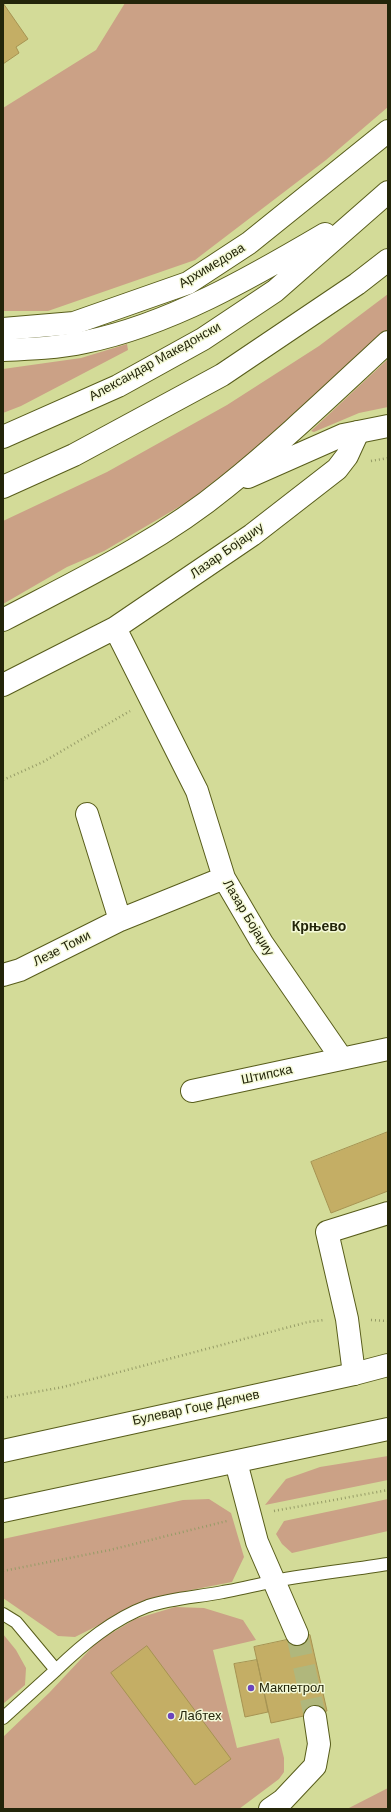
<!DOCTYPE html>
<html>
<head>
<meta charset="utf-8">
<style>
	body { margin:0 }
	#map { position:relative; width:391px; height:1812px; overflow:hidden; background:#d3db98; font-family:Helvetica,sans-serif }
	canvas { display:block }
	.frame { position:absolute; inset:0; border:4px solid #23250a; pointer-events:none }
</style>
</head>
<body>
<div id="map">
<canvas width="391" height="1812"></canvas>
<div class="frame"></div>
</div>
<script>
const g = document.querySelector('canvas').getContext('2d');
g.lineJoin = 'round';
function fillPath(path, color) { g.fillStyle = color; g.fill(path, 'evenodd'); }
function strokePath(path, color, width, dash) { g.strokeStyle = color; g.lineWidth = width; g.lineCap = dash ? 'butt' : 'round'; g.setLineDash(dash || []); g.stroke(path); }
function drawText(font, color, halo, rows, align = 'center') {
  g.font = font + ' Helvetica,sans-serif'; g.lineWidth = 3; g.setLineDash([]); g.textBaseline = 'middle'; g.strokeStyle = halo; g.fillStyle = color; for (const [text, x, y, turn = 0] of rows) {
    g.save(); g.translate(x, y); g.rotate((+turn || 0) * Math.PI / 180); g.textAlign = isNaN(turn) ? turn : align; if (halo) g.strokeText(text, 0, 0); g.fillText(text, 0, 0); g.restore();
  }
}
fillPath(new Path2D(`
	M125 3H388V107L326 160 195 260 48 311H3V108L96 50Z
	M388 294V335L284 427 189 501 104 551 67 567 3 604V521L107 472 227 405 319 346Z
	M127 344 128 350 21 406 3 413V369L81 358Z
	M388 359V407L359 413 314 432 311 431Z
	M388 1456V1480L265 1505 286 1479 320 1467Z
	M209 1499 231 1513 244 1557 232 1582 186 1591 137 1606 75 1637 58 1636 3 1598V1539L183 1500Z
	M388 1499V1531L292 1553 282 1544 276 1534 284 1521Z
	M175 1607 204 1608 243 1620 256 1640 213 1650 237 1748 279 1738 284 1758V1772L279 1779 239 1809H3V1737L49 1693 97 1642 135 1619Z
	M3 1634 16 1650 26 1668 25 1685 3 1704Z
	M388 1788V1809H347Z`), '#cba186');
const building = new Path2D(`
	M3 3 28 39 16 47 19 53 3 64Z
	M388 1132V1191L331 1213 311 1162Z
	M310 1635 327 1711 271 1723 254 1647Z
	M147 1646 231 1759 195 1785 111 1673Z
	M257 1660 268 1712 245 1717 234 1664Z`);
fillPath(building, '#c4ae65');
strokePath(building, '#a69352', 1);
strokePath(new Path2D(`
	M297 1634 315 1717`), '#b0b77c', 22, [22, 11]);
const lane = new Path2D(`
	M3 1614 16 1622 56 1670C83 1644 113 1619 148 1606 173 1598 198 1597 223 1592 240 1589 257 1585 274 1581 311 1574 350 1570 388 1564
	M3 1718 56 1670`);
const street = new Path2D(`
	M3 329 74 323 188 283 249 243 388 131
	M115 628 197 791 224 878 262 943 342 1059
	M3 685 115 628 252 535 337 469 347 456 358 432
	M87 814 120 920
	M3 975 20 970 120 920 224 878
	M192 1091 388 1049
	M354 1374 347 1319 327 1232 388 1213
	M236 1462 257 1542 297 1634
	M270 1809 283 1800 315 1766 319 1744 315 1717`);
const secondary = new Path2D(`
	M3 350C30 349 58 348 85 342 169 325 252 277 325 234
	M3 437 118 386 203 339 275 291 388 192
	M248 477 343 435 388 426
	M3 487 74 455 222 375 357 284 388 260
	M3 620C79 580 159 542 226 487 282 442 335 391 388 342
	M3 1451 354 1374 388 1365
	M3 1511 388 1429`);
strokePath(lane, '#585d1b', 14);
strokePath(street, '#585d1b', 24);
strokePath(secondary, '#585d1b', 24);
strokePath(new Path2D(`
	M371 461 388 458
	M3 780 43 762 130 711
	M371 1320 388 1321
	M3 1398 63 1387 308 1322 324 1320
	M274 1511 388 1490
	M3 1571 110 1550 227 1521`), '#959b66', 2.5, [1, 3]);
strokePath(lane, '#fff', 12);
strokePath(street, '#fff', 22);
strokePath(secondary, '#fff', 22);
for (const [x, y, r, color] of [
	[251,1688,4,"#6b45bd"],
	[171,1716,4,"#6b45bd"]
]) { const dot = new Path2D(); dot.arc(x, y, r, 0, 2 * Math.PI); g.fillStyle = color; g.fill(dot); strokePath(dot, '#f4f9d7', 1.5); }
drawText('13px', '#23250a', '#f4f9d7', [
	["Архимедова",212,266,-31],
	["Александар Македонски",155,362,-29],
	["Лазар Бојаџиу",227,551,-35],
	["Лазар Бојаџиу",248,918,59],
	["Лезе Томи",62,949,-27],
	["Штипска",267,1075,-12],
	["Булевар Гоце Делчев",196,1408,-12]
]);
drawText('13px', '#23250a', '#f4f9d7', [
	["Макпетрол",259,1688],
	["Лабтех",179,1716]
], 'left');
drawText('bold 14px', '#23250a', '#f4f9d7', [
	["Крњево",319,927]
]);
</script>
</body>
</html>
